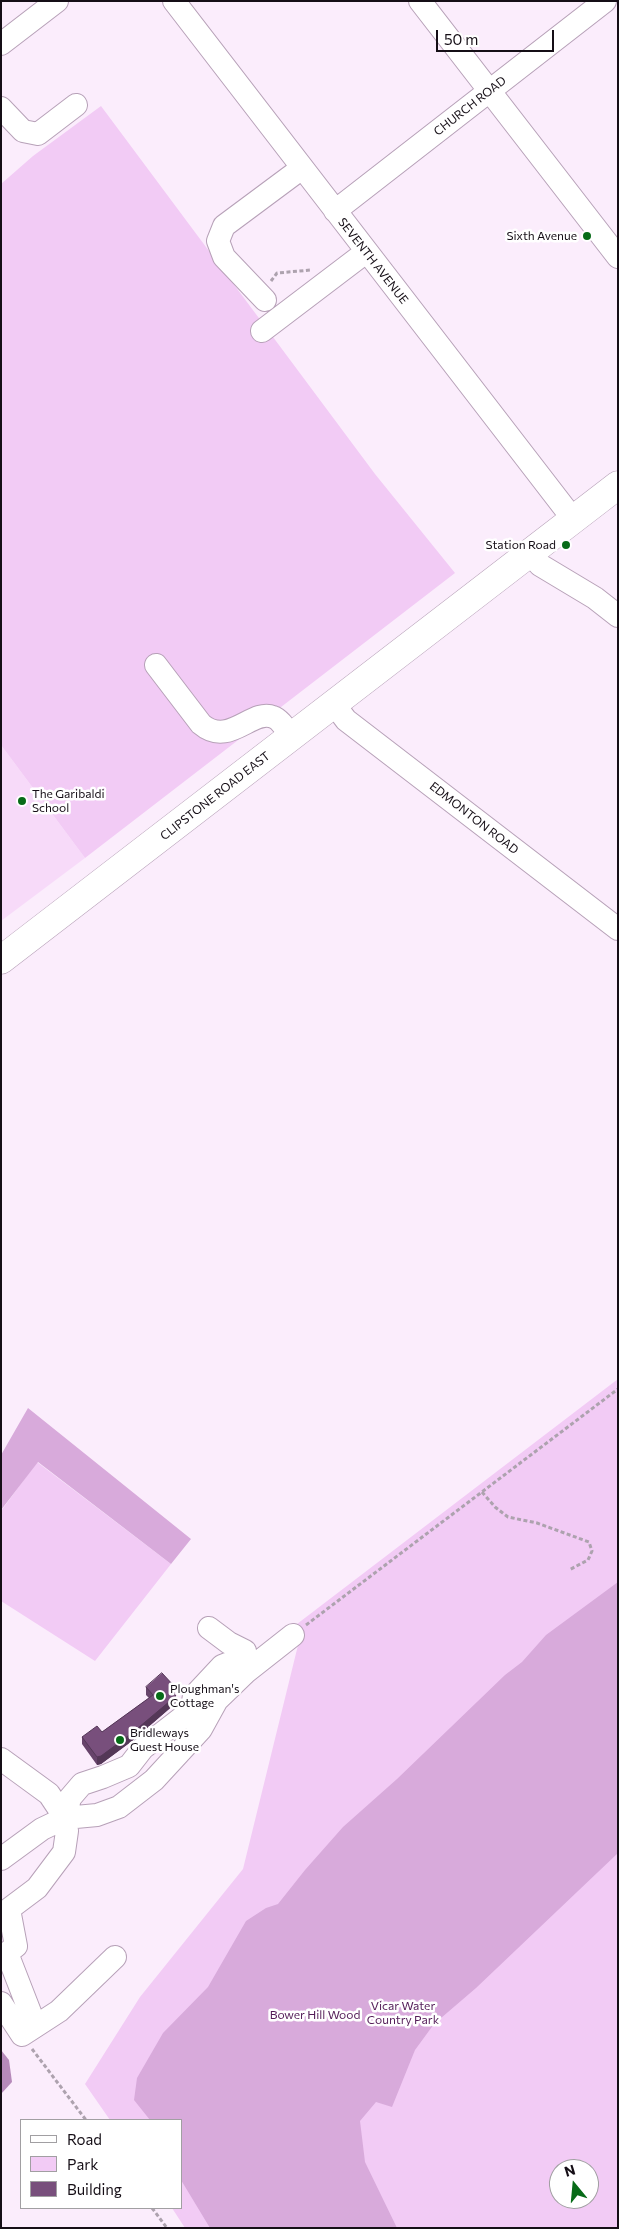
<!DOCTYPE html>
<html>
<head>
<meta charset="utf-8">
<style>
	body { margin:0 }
	#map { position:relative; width:619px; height:2229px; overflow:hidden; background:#fbedfc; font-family:Commissioner,sans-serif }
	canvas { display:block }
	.frame { position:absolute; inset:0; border:2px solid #150e16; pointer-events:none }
	.legend { position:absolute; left:20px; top:2119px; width:162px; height:90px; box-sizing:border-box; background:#fff; border:1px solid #a19fa2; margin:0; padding:6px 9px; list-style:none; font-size:15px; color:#150e16 }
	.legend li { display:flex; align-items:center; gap:10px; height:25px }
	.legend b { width:25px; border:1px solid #a19fa2 }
	.north { position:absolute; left:549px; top:2159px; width:50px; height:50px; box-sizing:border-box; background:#fff; border:1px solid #a19fa2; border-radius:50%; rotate:343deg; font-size:14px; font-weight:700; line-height:20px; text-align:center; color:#150e16 }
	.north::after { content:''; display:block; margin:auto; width:18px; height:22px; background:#076b18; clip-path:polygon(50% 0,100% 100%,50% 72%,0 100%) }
	.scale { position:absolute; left:436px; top:30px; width:118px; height:22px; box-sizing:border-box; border:2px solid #150e16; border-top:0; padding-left:6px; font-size:15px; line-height:18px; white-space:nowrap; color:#150e16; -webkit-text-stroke:4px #fff; paint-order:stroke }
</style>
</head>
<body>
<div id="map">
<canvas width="619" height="2229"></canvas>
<div class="frame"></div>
<ul class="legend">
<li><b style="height:6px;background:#fff"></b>Road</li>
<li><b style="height:14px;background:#f2cbf5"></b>Park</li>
<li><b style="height:14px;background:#784f7c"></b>Building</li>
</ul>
<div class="north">N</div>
<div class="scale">50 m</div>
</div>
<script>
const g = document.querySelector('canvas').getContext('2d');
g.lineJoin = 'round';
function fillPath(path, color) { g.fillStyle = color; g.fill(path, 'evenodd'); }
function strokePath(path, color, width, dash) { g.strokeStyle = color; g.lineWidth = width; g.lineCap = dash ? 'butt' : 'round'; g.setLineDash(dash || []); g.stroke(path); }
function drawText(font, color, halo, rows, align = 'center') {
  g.font = font + ' Commissioner,sans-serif'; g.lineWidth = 5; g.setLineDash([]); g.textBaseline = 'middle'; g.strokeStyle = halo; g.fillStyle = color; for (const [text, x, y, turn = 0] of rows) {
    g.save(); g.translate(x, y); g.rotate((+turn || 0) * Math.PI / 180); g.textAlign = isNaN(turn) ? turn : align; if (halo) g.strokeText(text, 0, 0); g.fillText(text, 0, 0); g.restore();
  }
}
fillPath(new Path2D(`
	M1 745 85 858 1 921Z`), '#f7daf9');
fillPath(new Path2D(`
	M101 106 375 474 455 573 85 858 1 745V184L33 156Z
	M618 1379V2228H185L172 2208H181V2120H110L85 2084 140 1997 243 1869 301 1633 297 1624ZM559 2169H589V2199H559Z
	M37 1462 171 1564 95 1661 1 1601V1511Z`), '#f2cbf5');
fillPath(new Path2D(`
	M28 1408 191 1539 171 1564 38 1462 1 1510V1455Z
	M618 1582V1853L476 1988 434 2024 415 2050 392 2107 376 2102 360 2121 365 2162 397 2228H210L181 2180V2120H150L134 2100 137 2078 163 2033 208 1987 246 1921 266 1908 278 1904 305 1870 343 1827 397 1779 505 1675 522 1662 546 1635Z`), '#d8aadb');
fillPath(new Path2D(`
	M1 2050 9 2060 12 2082 1 2094Z`), '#b68aba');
const minor = new Path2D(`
	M174 1 573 519
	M420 1 618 257
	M1 44 57 1
	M1 108 23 131 38 134 76 105
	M335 211 605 1
	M265 300 224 257 218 241 224 226 302 168
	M262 331 366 252
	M529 553 540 565 595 598 618 616
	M156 665 201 724C229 748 252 708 273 717 280 719 287 731 291 736
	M334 704 346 720 618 929
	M1 1759 49 1794 65 1818
	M1 1859 42 1829 65 1818 97 1815 119 1807 154 1780 201 1729 217 1700 246 1672 293 1635
	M1 2003 22 2035 59 2011 115 1957
	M35 2025 7 1953 16 1946 9 1909 37 1888 64 1852 67 1831 65 1818 70 1798 82 1784 103 1777 129 1766 143 1748 183 1717 192 1707 194 1696 222 1666 242 1658 245 1651 229 1643 209 1628`);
const major = new Path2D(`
	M1 960 618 485`);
strokePath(minor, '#b7a1b8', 24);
strokePath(major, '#b7a1b8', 29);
strokePath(new Path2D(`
	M271 281 277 273 311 270
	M482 1492 495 1507 508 1517 537 1523 589 1542 592 1551 588 1560 569 1570
	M306 1625 618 1389
	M32 2049 86 2120
	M152 2208 167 2228`), '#ada2ae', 3, [4, 2.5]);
strokePath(minor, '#fff', 22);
strokePath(major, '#fff', 28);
fillPath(new Path2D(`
	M146 1687 175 1694 176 1703 132 1741 101 1764 97 1765 82 1744V1737L102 1732 149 1698 146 1695Z`), '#67446b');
fillPath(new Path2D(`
	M175 1687V1695L171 1690Z
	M176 1696V1703L132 1741 101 1764 97 1765V1757Z`), '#543757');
const building = new Path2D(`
	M162 1673 175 1687 171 1690 176 1696 132 1733 101 1756 97 1757 82 1737 97 1726 102 1732 153 1695 146 1687Z`);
fillPath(building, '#784f7c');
strokePath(building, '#543757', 1);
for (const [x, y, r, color] of [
	[587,236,5,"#076b18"],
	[566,545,5,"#076b18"],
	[22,801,5,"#076b18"],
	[160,1696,5,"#076b18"],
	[120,1740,5,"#076b18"]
]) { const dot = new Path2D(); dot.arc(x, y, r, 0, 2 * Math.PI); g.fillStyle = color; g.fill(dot); strokePath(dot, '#fff', 2); }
drawText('12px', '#150e16', '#fff', [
	["CHURCH ROAD",470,106,-38],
	["SEVENTH AVENUE",373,261,52],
	["CLIPSTONE ROAD EAST",215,796,-38],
	["EDMONTON ROAD",474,818,38]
]);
drawText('12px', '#150e16', '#fff', [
	["Sixth Avenue",577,236,"right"],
	["Station Road",556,545,"right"],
	["The Garibaldi",32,794],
	["School",32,808],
	["Ploughman's",170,1689],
	["Cottage",170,1703],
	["Bridleways",130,1733],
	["Guest House",130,1747]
], 'left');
drawText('12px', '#531c57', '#fff', [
	["Vicar Water",403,2006],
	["Country Park",403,2020],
	["Bower Hill Wood",315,2015]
]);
</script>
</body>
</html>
